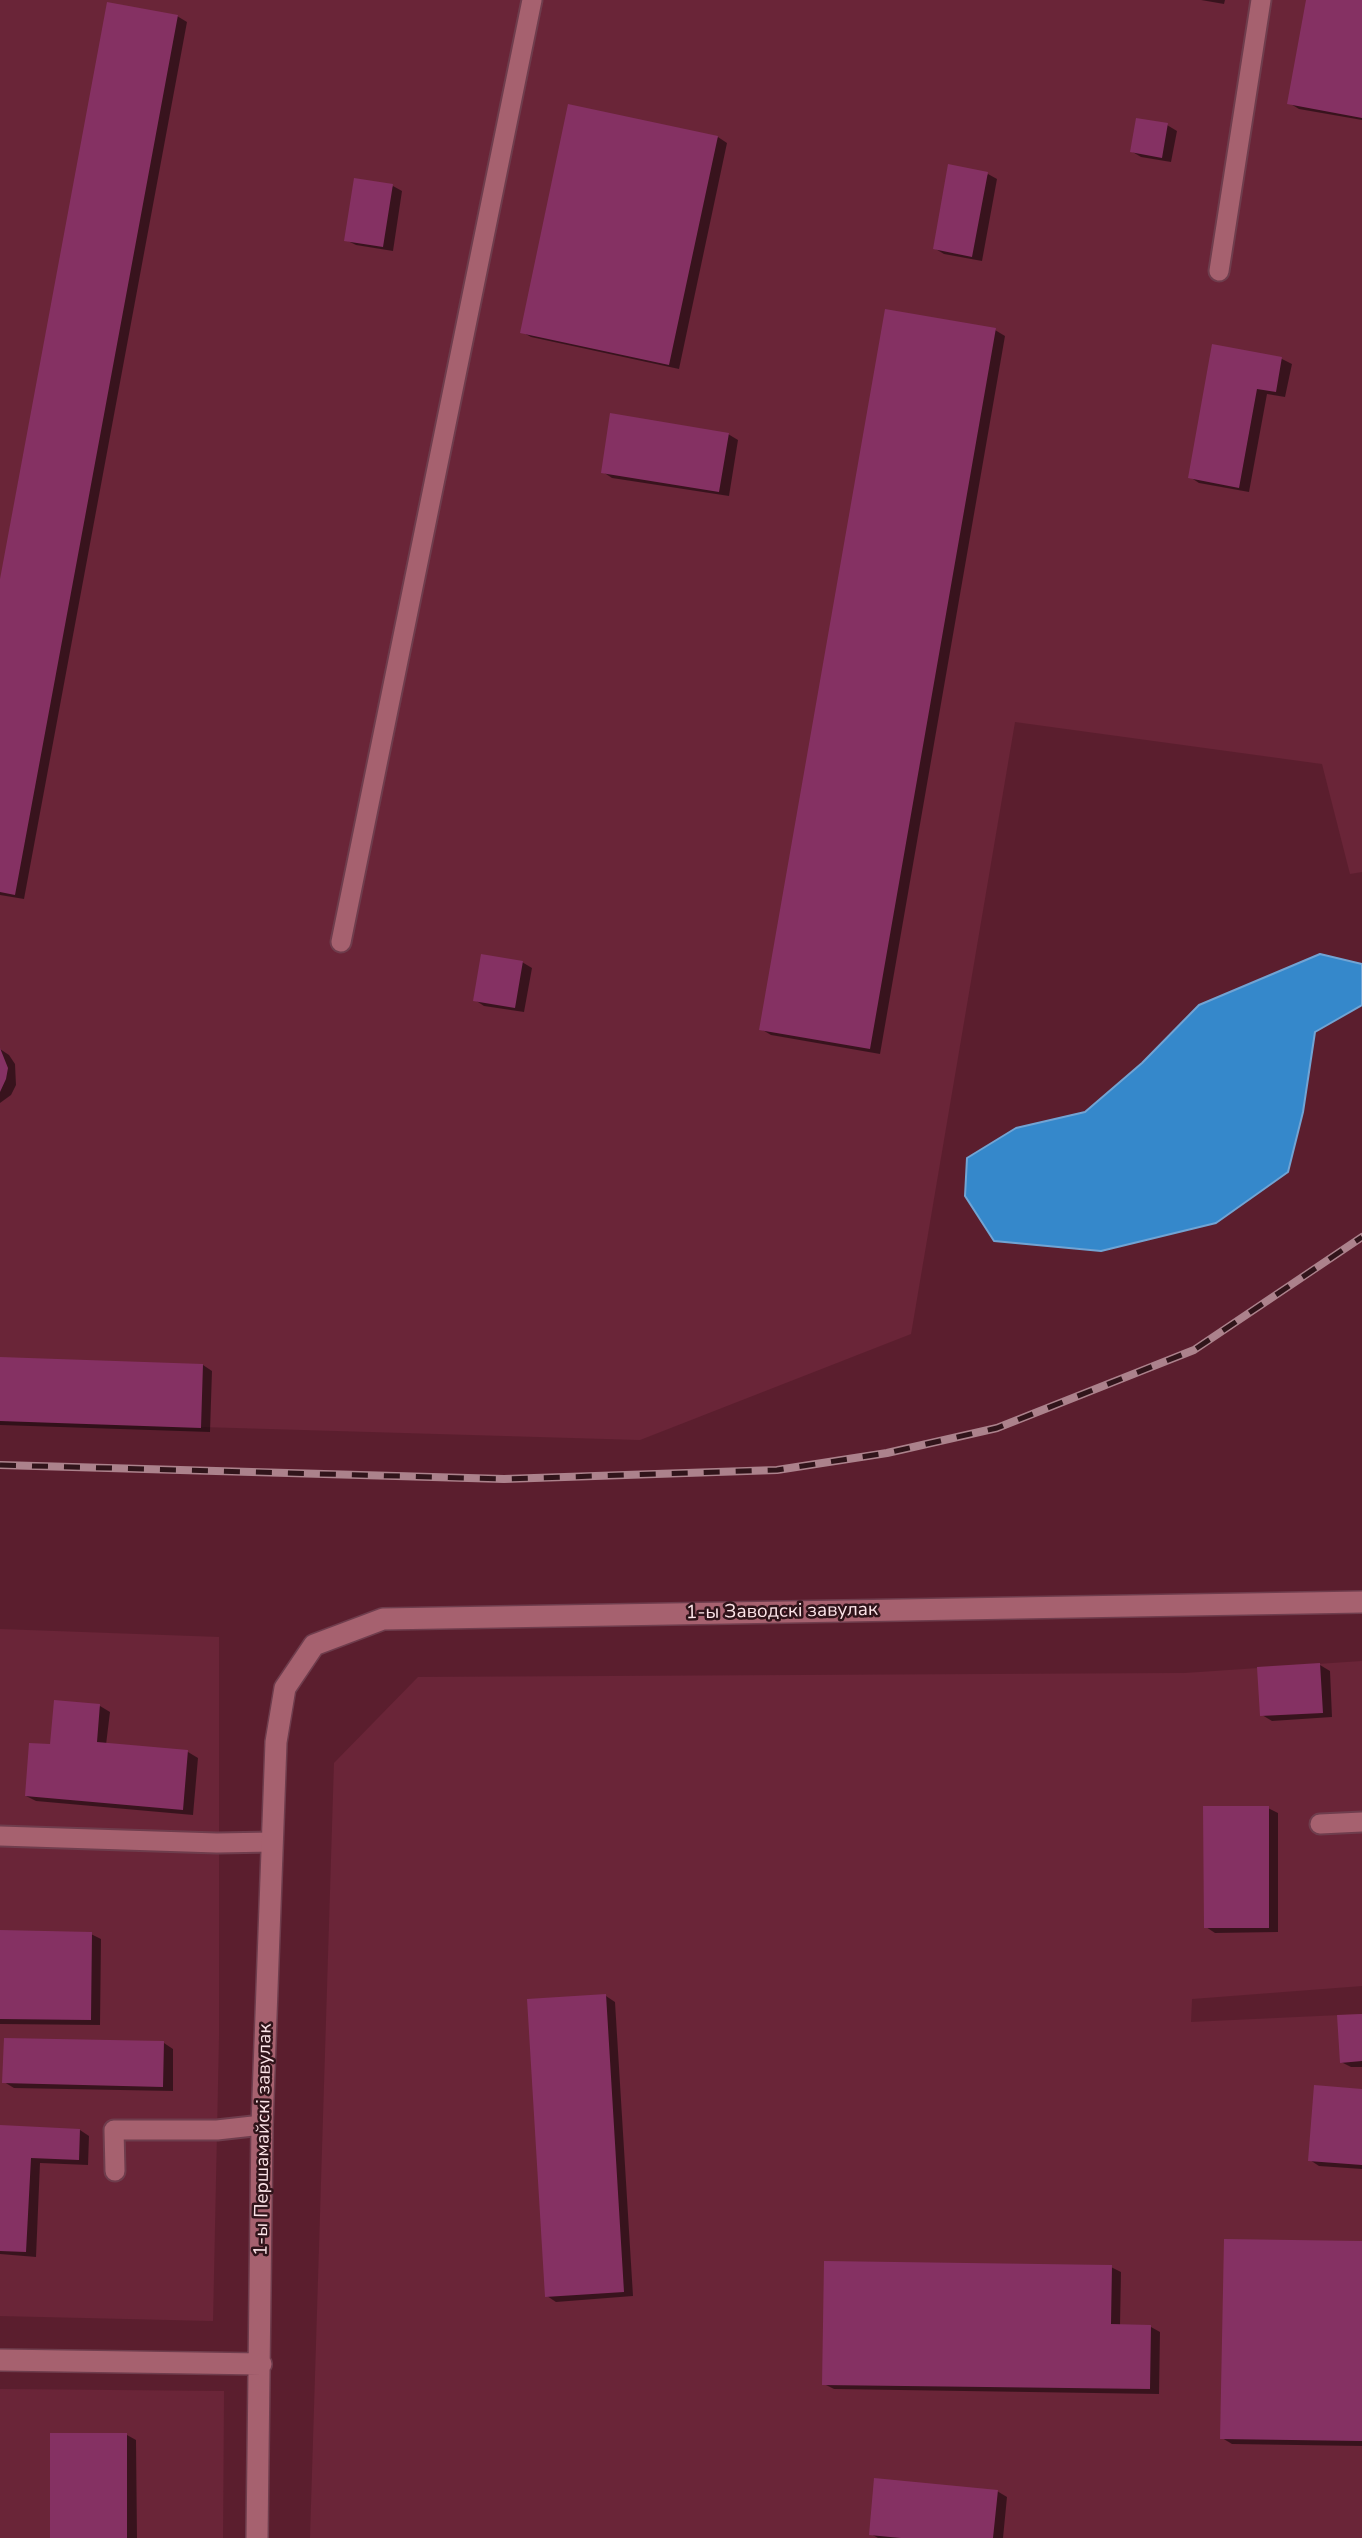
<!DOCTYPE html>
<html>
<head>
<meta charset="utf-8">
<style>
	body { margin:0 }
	canvas { display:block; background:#5b1e2e }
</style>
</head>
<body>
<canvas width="1362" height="2538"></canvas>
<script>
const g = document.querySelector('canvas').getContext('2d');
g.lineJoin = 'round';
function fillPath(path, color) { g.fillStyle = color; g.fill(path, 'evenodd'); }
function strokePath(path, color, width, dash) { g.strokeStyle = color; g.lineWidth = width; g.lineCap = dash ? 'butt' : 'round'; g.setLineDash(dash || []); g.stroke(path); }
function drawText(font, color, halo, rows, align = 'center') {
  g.font = font + ' "Nunito Sans",sans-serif'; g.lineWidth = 5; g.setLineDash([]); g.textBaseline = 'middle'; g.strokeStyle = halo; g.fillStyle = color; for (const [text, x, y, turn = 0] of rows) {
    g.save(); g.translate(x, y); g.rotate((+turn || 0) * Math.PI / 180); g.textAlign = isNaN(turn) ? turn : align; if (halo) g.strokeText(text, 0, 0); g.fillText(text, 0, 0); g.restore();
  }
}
fillPath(new Path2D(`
	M0 0H1362V872L1350 874 1322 764 1015 722 911 1334 640 1440 0 1421Z
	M0 1629 219 1637V2036L213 2321 0 2316Z
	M1362 1661V1986L1192 1999 1191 2022 1362 2014V2538H310L334 1763 418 1677 1185 1673Z
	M0 2389 224 2391 223 2538H0Z`), '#6a2538');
const water = new Path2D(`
	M1320 954 1362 964V1005L1315 1032 1303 1112 1288 1172 1216 1223 1101 1251 994 1241 965 1196 967 1158 1016 1128 1085 1112 1142 1063 1199 1005Z`);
fillPath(water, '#3588cb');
strokePath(water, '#71a4d4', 2);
fillPath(new Path2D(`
	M1201 0H1225L1224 4Z
	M1308 0H1362V120L1299 109 1289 103Z
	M177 16 187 22 24 899 0 895V589Z
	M1167 125 1177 131 1171 162 1141 157 1131 151Z
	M718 137 727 143 679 369 531 337 522 332Z
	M988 174 997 179 982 261 944 254 934 248Z
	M393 186 402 191 393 251 356 245 346 240Z
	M995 330 1005 336 880 1054 771 1035 761 1029Z
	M1213 346 1282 359 1292 364 1285 397 1267 394 1249 492 1199 483 1190 477Z
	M728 434 738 440 729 496 612 478 603 472Z
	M522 962 532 968 524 1012 484 1006 475 1000Z
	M0 1049 9 1055 15 1064 16 1085 11 1095 0 1103Z
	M0 1358 203 1365 212 1371 210 1432 0 1425Z
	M1320 1665 1330 1671 1332 1717 1272 1721 1262 1715Z
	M100 1706 110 1712 106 1745 188 1752 198 1758 193 1815 36 1801 26 1796 51 1746Z
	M1268 1808 1278 1813V1932L1215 1933 1206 1927Z
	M0 1932 91 1934 101 1939 100 2025 0 2024Z
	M606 1996 615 2002 633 2296 556 2302 547 2296Z
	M1362 2016V2067H1351L1341 2062Z
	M164 2043 173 2049V2091L14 2088 4 2082Z
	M1362 2090V2169L1319 2166 1310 2160Z
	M0 2127 80 2130 89 2136 88 2165 40 2163 36 2257 0 2254Z
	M1362 2243V2446L1232 2444 1222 2438Z
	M1111 2267 1121 2272 1120 2326 1151 2327 1160 2332 1159 2394 834 2389 824 2384Z
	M127 2435 136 2440 137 2538H52Z
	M997 2491 1007 2497 1003 2538H878L871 2534Z`), '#0007');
fillPath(new Path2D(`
	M1306 0H1362V118L1287 104Z
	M107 2 178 15 15 895 0 892V579Z
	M568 104 718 136 669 365 520 333Z
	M1136 118 1168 123 1162 158 1130 152Z
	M948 164 988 172 972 257 933 249Z
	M354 178 393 184 383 247 344 241Z
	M885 309 996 328 870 1049 759 1030Z
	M1212 344 1282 357 1276 392 1257 389 1239 488 1188 478Z
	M610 413 729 433 719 492 601 473Z
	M481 954 523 961 515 1008 473 1001Z
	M0 1048 8 1068 6 1079 0 1092Z
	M0 1357 203 1364 201 1428 0 1421Z
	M1320 1663 1323 1713 1260 1716 1257 1667Z
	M54 1700 100 1704 97 1742 188 1750 183 1810 25 1796 29 1743 50 1744Z
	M1203 1806H1269V1928H1204Z
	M0 1930 92 1932 91 2020 0 2019Z
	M606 1994 624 2292 545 2297 527 1999Z
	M1362 2014V2061L1340 2063 1337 2015Z
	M4 2038 164 2041 163 2087 2 2083Z
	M1314 2085 1362 2089V2165L1308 2161Z
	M0 2125 80 2129 79 2160 31 2158 26 2252 0 2251Z
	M1224 2239 1362 2241V2441L1220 2439Z
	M824 2261 1112 2265 1111 2324 1151 2325 1150 2389 822 2385Z
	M50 2433H127V2538H50Z
	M874 2478 998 2490 993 2538H901L869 2535Z`), '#853163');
const service = new Path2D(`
	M1219 271 1261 0
	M341 942 532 0
	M1320 1824 1362 1822
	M0 1836 217 1843 272 1842
	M115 2171 114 2130H217L262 2125`);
const minor = new Path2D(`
	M0 2360 261 2364
	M257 2538 262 2125 276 1742 285 1688 314 1645 383 1619 1362 1602`);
strokePath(service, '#6f3d4d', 23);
strokePath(minor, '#6f3d4d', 24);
strokePath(service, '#a6616f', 19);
strokePath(minor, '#a6616f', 21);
const rail = new Path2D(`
	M0 1465 504 1479 777 1470 887 1453 997 1428 1194 1350 1362 1237`);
strokePath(rail, '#ac828c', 8);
strokePath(rail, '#30141a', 5, [16]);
drawText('19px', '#fce4e8', '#30141a', [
	["1-ы Заводскі завулак",782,1612,-1],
	["1-ы Першамайскі завулак",264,2140,-89]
]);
</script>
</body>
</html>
